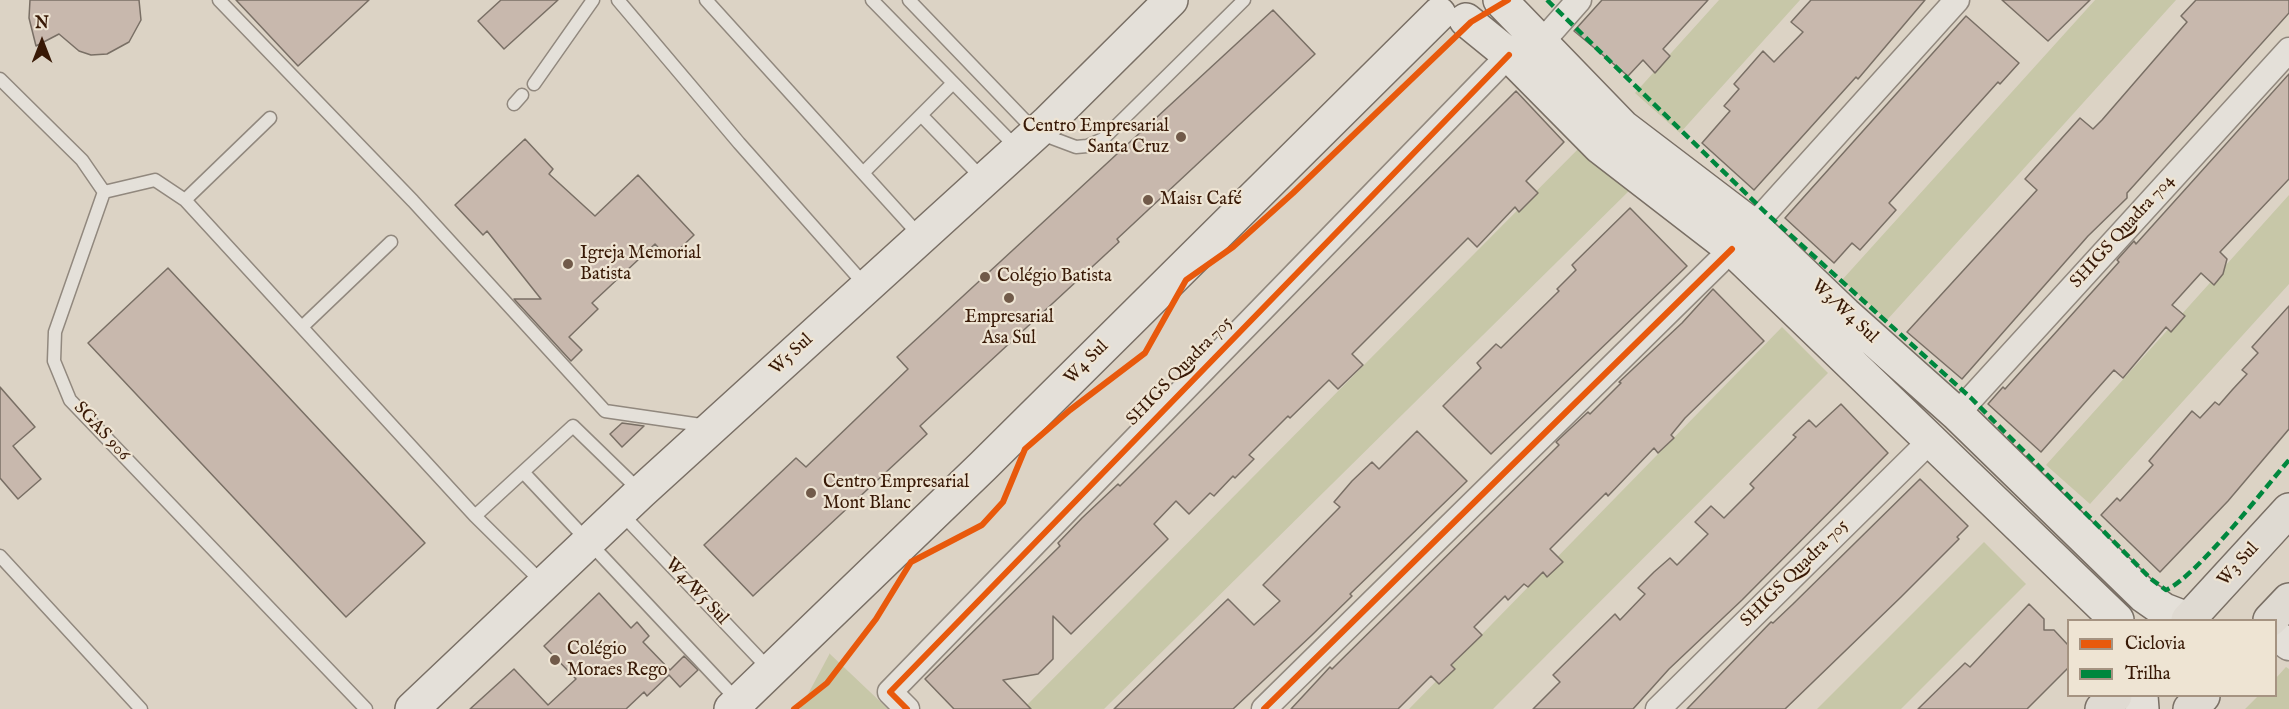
<!DOCTYPE html>
<html>
<head>
<meta charset="utf-8">
<style>
	body { margin:0 }
	#map { position:relative; width:2289px; height:709px; overflow:hidden; background:#dcd3c5; font-family:"IM FELL English",serif }
	canvas { display:block }
	.legend { position:absolute; left:2067px; top:619px; width:210px; height:78px; box-sizing:border-box; background:#eee4d3; border:2px solid #a59381; margin:0; padding:8px 10px; list-style:none; font-size:18px; color:#381906 }
	.legend li { display:flex; align-items:center; gap:12px; height:30px }
	.legend b { width:30px; border:2px solid #a59381 }
	.north { position:absolute; left:12px; top:12px; width:60px; height:60px; -webkit-text-stroke:4px #eee4d3; paint-order:stroke; rotate:0deg; font-size:16px; font-weight:700; line-height:24px; text-align:center; color:#381906 }
	.north::after { content:''; display:block; margin:auto; width:21px; height:27px; background:#381906; clip-path:polygon(50% 0,100% 100%,50% 72%,0 100%) }
</style>
</head>
<body>
<div id="map">
<canvas width="2289" height="709"></canvas>
<ul class="legend">
<li><b style="height:8px;background:#e8590c"></b>Ciclovia</li>
<li><b style="height:8px;background:#00873e"></b>Trilha</li>
</ul>
<div class="north">N</div>
</div>
<script>
const g = document.querySelector('canvas').getContext('2d');
g.lineJoin = 'round';
function fillPath(path, color) { g.fillStyle = color; g.fill(path, 'evenodd'); }
function strokePath(path, color, width, dash) { g.strokeStyle = color; g.lineWidth = width; g.lineCap = dash ? 'butt' : 'round'; g.setLineDash(dash || []); g.stroke(path); }
function drawText(font, color, halo, rows, align = 'center') {
  g.font = font + ' "IM FELL English",serif'; g.lineWidth = 4.5; g.setLineDash([]); g.textBaseline = 'middle'; g.strokeStyle = halo; g.fillStyle = color; for (const [text, x, y, turn = 0] of rows) {
    g.save(); g.translate(x, y); g.rotate((+turn || 0) * Math.PI / 180); g.textAlign = isNaN(turn) ? turn : align; if (halo) g.strokeText(text, 0, 0); g.fillText(text, 0, 0); g.restore();
  }
}
fillPath(new Path2D(`
	M1719 0H1800L1680 133 1635 93Z
	M2095 0H2176L1887 320 1842 280Z
	M1587 140 1634 186 1104 709H1023Z
	M2289 195V284L2090 504 2046 465Z
	M1782 327 1828 373 1493 709H1409Z
	M1984 542 2026 584 1901 709H1817Z
	M830 653V654L888 709H800Z
	M2286 667 2289 669V709H2245L2258 696H2276V678Z`), '#c7c7a8');
const building = new Path2D(`
	M30 0H139L141 20 129 42 107 54 91 55 79 51 59 34 36 46 29 18Z
	M236 0H369L298 66Z
	M501 0H558L504 49 478 21Z
	M1602 0H1708L1663 49 1670 56 1655 73 1643 60 1628 76 1574 31Z
	M1811 0H1925L1858 79 1856 77 1754 190 1702 143 1730 111 1724 106 1739 89 1734 84 1749 67 1763 51 1774 62 1803 32 1791 22Z
	M2002 0H2090L2048 41Z
	M2196 0H2289V13L2127 193V198L2088 236 1962 379 1907 332 2037 190 2025 179 2080 118 2093 129 2102 120 2187 22 2181 16Z
	M1273 10 1315 54 1117 239 1119 242 920 426 927 434 753 596 704 545 796 458 806 467 908 369 897 357Z
	M1966 16 2019 63 2000 84 1998 82 1889 203 1896 210 1860 250 1852 243 1834 263 1785 218Z
	M2289 74V179L2220 252 2227 259 2223 274 2214 285 2201 273 2172 305 2185 316 2171 332 2166 327 2123 378 2114 370 2041 452 1988 404 2003 387 2005 389 2119 262 2117 260 2134 241 2136 244Z
	M1516 91 1564 142 1526 181 1538 193 1519 212 1515 207 1477 247 1468 238 1352 354 1363 365 1338 389 1329 380 1290 418 1288 416 1249 455 1254 459 1235 478 1233 476 1214 496 1210 493 1189 514 1176 501 1154 524 1168 539 1071 634 1053 616V659L1038 674 1003 680 1031 709H954L925 679 1060 546 1058 543 1082 518 1118 484 1120 486Z
	M525 139 553 169 549 174 595 216 638 175 694 235 669 259 655 244 592 303 598 309 569 337 582 350 571 361 514 299H541L487 231 483 235 455 205Z
	M1630 208 1687 266 1491 454 1443 406 1481 368 1477 363 1496 344 1501 348 1559 291 1557 289 1576 270 1572 265Z
	M168 268 425 543 346 617 88 343Z
	M1713 289 1764 341 1685 418 1671 435 1674 438 1658 453 1654 448 1608 496 1606 493 1550 549 1563 562 1547 577 1543 572 1528 587 1524 584 1508 600 1505 596 1474 627 1482 635 1451 665 1455 669 1439 684 1431 676 1398 709H1291L1330 667 1332 669 1559 445 1556 442 1588 412 1590 414 1621 383 1619 382 1682 323Z
	M2289 306V429L2228 501 2160 572 2101 515 2117 498 2120 501 2153 465 2149 461 2192 411 2200 418 2215 402 2219 405 2233 389 2247 374 2242 370 2258 353 2252 347Z
	M0 387 35 427 13 446 41 479 18 499 0 478Z
	M1841 404 1888 453 1742 600 1669 669 1633 709H1533L1560 682 1553 675 1615 614 1620 620 1645 594 1638 588 1654 572 1670 558 1677 565 1708 534 1695 522 1711 506 1724 518 1754 488 1750 484 1796 437 1793 435 1809 420 1816 427Z
	M622 423 644 426 622 447 610 434Z
	M1417 431 1467 481 1350 594 1352 596 1312 635 1233 709H1114L1228 599 1254 625 1280 601 1263 585 1340 507 1334 502 1352 481 1372 462 1379 469Z
	M1920 479 1968 526 1957 537 1959 539 1901 597 1785 709H1687L1771 622 1773 623 1793 604Z
	M599 593 631 628 637 622 649 636 643 642 670 670 684 656 698 670 680 687 669 675 647 696 644 692 626 709H470L514 669 548 705 576 679 544 646Z
	M2029 604 2044 619V630H2054L2068 645V668L2027 709H1918L1965 663 1970 667Z`);
fillPath(building, '#c8b8ad');
strokePath(building, '#796f65', 1.5);
const service = new Path2D(`
	M219 0 413 201 605 411 708 426
	M618 0 739 143 865 285
	M706 0 921 237
	M872 0 1018 149
	M909 0 1036 132 1076 147 1087 146 1103 139 1244 0
	M0 79 82 160 104 192 55 332 54 361 70 400 366 709
	M534 84 593 0
	M514 104 522 95
	M921 115 983 179
	M863 173 952 84
	M104 192 155 180 185 200 475 516 543 583
	M185 200 270 118
	M302 327 391 242
	M523 472 738 701
	M621 513 770 670
	M475 516 573 426 640 491
	M0 556 141 709`);
const minor = new Path2D(`
	M1541 43 1579 0
	M1753 226 1957 0
	M1957 414 2289 50
	M907 709 890 692 1509 55
	M1264 709 1732 249
	M1658 709 1931 440`);
const tertiary = new Path2D(`
	M2276 635 2289 645`);
const secondary = new Path2D(`
	M1500 0 1623 127 1753 226 1845 314 1957 414 2144 596 2164 610 2190 620
	M1466 20 1509 55 1600 147 1732 249 2117 620
	M2141 696 2142 709
	M412 709 641 492 1048 122 1171 0
	M731 709 983 466 1439 14`);
const primary = new Path2D(`
	M2188 620 2289 510
	M2270 620 2289 600
	M2102 709 2115 696
	M2190 709 2203 696`);
strokePath(service, '#91887e', 15);
strokePath(minor, '#91887e', 27);
strokePath(tertiary, '#91887e', 33);
strokePath(secondary, '#796f65', 36);
strokePath(primary, '#796f65', 36);
strokePath(service, '#e4e0d9', 12);
strokePath(minor, '#e4e0d9', 24);
strokePath(tertiary, '#e4e0d9', 30);
strokePath(secondary, '#e4e0d9', 33);
strokePath(primary, '#dfdad2', 33);
strokePath(new Path2D(`
	M1547 0 1765 212 1971 398 2151 579 2166 590C2197 576 2263 490 2289 460`), '#00873e', 4.5, [9, 4.5]);
strokePath(new Path2D(`
	M794 709 827 683 876 619 911 562 982 525 1003 502 1025 449 1070 410 1145 353 1186 280 1233 247 1293 193 1471 22 1508 0
	M907 709 890 692 1509 55
	M1264 709 1732 249`), '#e8590c', 6);
for (const [x, y, r, color] of [
	[1181,137,6,"#715a49"],
	[1148,200,6,"#715a49"],
	[568,264,6,"#715a49"],
	[985,277,6,"#715a49"],
	[1009,298,6,"#715a49"],
	[811,493,6,"#715a49"],
	[555,660,6,"#715a49"]
]) { const dot = new Path2D(); dot.arc(x, y, r, 0, 2 * Math.PI); g.fillStyle = color; g.fill(dot); strokePath(dot, '#eee4d3', 2); }
drawText('18px', '#381906', '#eee4d3', [
	["Centro Empresarial",1169,127,"right"],
	["Santa Cruz",1169,148,"right"],
	["Mais1 Café",1160,200],
	["Igreja Memorial",580,254],
	["Batista",580,275],
	["Colégio Batista",997,277],
	["Empresarial",1009,318,"center"],
	["Asa Sul",1009,339,"center"],
	["Centro Empresarial",823,483],
	["Mont Blanc",823,504],
	["Colégio",567,650],
	["Moraes Rego",567,671]
], 'left');
drawText('18px', '#381906', '#eee4d3', [
	["SHIGS Quadra 704",2123,232,-48],
	["W3/W4 Sul",1844,312,43],
	["W5 Sul",792,355,-43],
	["W4 Sul",1087,363,-45],
	["SHIGS Quadra 705",1180,372,-46],
	["SGAS 906",101,432,47],
	["W3 Sul",2239,565,-48],
	["SHIGS Quadra 705",1795,574,-45],
	["W4/W5 Sul",696,592,47]
]);
</script>
</body>
</html>
